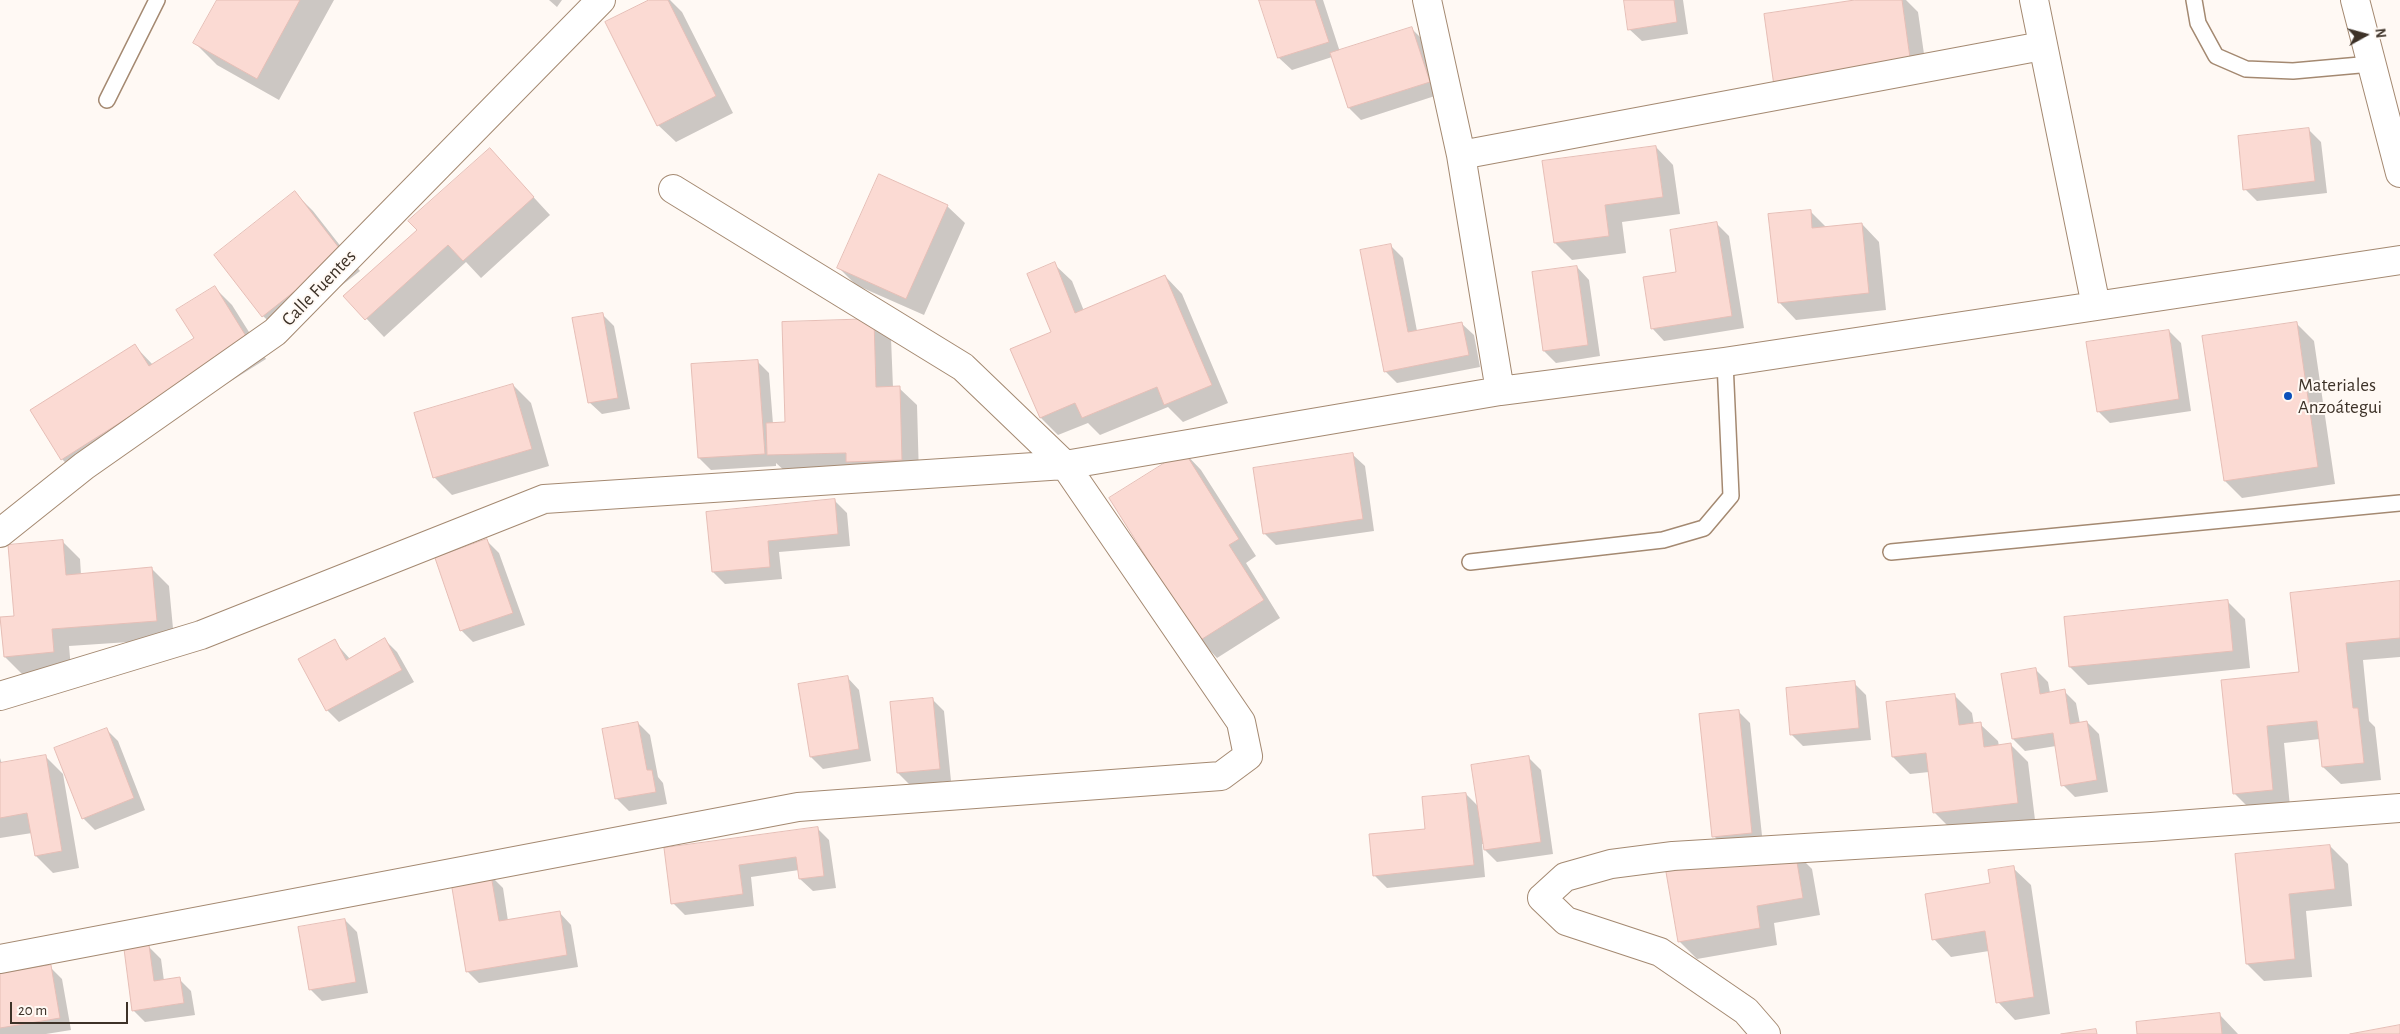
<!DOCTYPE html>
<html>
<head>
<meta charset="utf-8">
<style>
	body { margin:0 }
	#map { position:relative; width:2400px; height:1034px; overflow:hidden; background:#fff9f4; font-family:"Alegreya Sans",sans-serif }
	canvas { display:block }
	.north { position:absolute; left:2340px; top:10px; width:50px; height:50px; -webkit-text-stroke:4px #fff9f4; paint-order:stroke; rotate:83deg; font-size:14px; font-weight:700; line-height:20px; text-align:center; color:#3d3228 }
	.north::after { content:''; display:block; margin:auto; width:18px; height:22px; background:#3d3228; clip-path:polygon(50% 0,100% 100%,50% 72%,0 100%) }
	.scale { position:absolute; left:10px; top:1002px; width:118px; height:22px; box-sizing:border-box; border:2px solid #3d3228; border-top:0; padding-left:6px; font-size:15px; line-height:18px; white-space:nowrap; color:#3d3228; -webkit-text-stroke:4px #fff9f4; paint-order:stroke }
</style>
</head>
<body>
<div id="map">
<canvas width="2400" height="1034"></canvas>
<div class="north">N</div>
<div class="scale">20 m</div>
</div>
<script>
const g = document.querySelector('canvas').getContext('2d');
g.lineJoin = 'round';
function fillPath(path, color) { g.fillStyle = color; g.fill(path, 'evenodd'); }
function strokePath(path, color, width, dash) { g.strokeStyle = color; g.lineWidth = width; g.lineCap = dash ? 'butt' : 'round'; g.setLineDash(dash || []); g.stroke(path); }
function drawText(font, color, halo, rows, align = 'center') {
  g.font = font + ' "Alegreya Sans",sans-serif'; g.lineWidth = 4; g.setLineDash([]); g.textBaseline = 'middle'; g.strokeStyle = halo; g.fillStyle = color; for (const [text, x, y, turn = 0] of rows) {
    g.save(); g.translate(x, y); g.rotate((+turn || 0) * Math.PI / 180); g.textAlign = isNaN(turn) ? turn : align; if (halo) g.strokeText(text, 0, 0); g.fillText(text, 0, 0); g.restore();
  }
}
fillPath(new Path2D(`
	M219 0H334L279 100 217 65 195 43Z
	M549 0H562L557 7Z
	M652 0H670L682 12 733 113 676 142 658 125Z
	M1260 0H1323L1340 52 1412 29 1424 41 1441 94 1361 120 1349 108 1332 57 1292 70 1279 58Z
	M1625 0H1683L1688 34 1642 41 1629 29Z
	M1863 0H1906L1918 12 1928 82 1793 103Z
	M2309 130 2321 142 2327 193 2257 201 2245 189Z
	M1656 147 1673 165 1680 214 1622 222 1626 253 1572 260 1555 243Z
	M489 149 550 215 481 278 466 262 384 337 345 296 418 230Z
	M295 193 313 211 360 271 281 333 263 316Z
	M947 206 965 223 924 315 856 285 838 267Z
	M1810 211 1827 228 1862 224 1879 242 1886 310 1796 320 1779 302Z
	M1717 224 1729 236 1744 328 1664 341 1652 328Z
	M1391 246 1403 258 1417 331 1461 323 1474 335 1480 367 1397 383 1385 371Z
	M1054 264 1072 281 1084 311 1165 276 1182 294 1228 403 1183 422 1168 407 1100 435 1088 423 1058 435 1041 418 1012 350 1053 333Z
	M1577 267 1589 280 1600 356 1556 363 1544 351 1533 273Z
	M214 287 232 305 266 359 79 477 62 459 135 346 153 365 195 339Z
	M602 314 614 326 630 409 602 414 589 402Z
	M873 321 891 338 893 388H899L917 405 919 477 786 472 776 463V466L711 470 699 458 757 361 769 373 773 424H786Z
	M2296 323 2314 341 2335 484 2242 498 2225 481Z
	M2169 331 2181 343 2191 411 2110 423 2098 411Z
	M513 385 531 403 549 466 452 495 434 477Z
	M1184 452 1201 470 1256 556 1246 563 1280 618 1217 658 1200 640Z
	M1352 454 1365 466 1374 531 1276 545 1264 533Z
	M835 501 847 513 850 546 779 552 782 579 725 584 713 572Z
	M62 541 80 559 81 575 151 568 169 586 174 639 69 646 71 669 22 674 5 657 16 617Z
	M487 541 499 553 525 625 473 642 461 630Z
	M2400 583V657L2363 660 2369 721 2375 727 2381 780 2341 784 2323 767 2320 739 2284 743 2290 807 2252 811 2234 793 2223 681 2300 673Z
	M2227 601 2245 619 2250 668 2088 685 2070 667 2066 618Z
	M385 640 397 652 414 682 339 722 327 710 334 641 350 659Z
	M2036 670 2048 682 2050 693 2064 691 2076 703 2080 724 2087 722 2099 734 2108 792 2075 797 2063 785 2056 746 2025 751 2013 739Z
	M847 677 859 690 871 761 823 769 811 757Z
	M1854 683 1866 695 1871 740 1803 746 1791 734Z
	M1955 696 1972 713 1974 725 1980 724 1998 741 1999 746 2011 745 2028 762 2035 820 1952 830 1934 812 1929 772 1910 774 1893 757Z
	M932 699 944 711 951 781 910 785 898 773Z
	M1738 711 1750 723 1763 845 1726 849 1714 836Z
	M638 723 650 735 658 777 663 783 667 804 629 811 617 799Z
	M106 729 118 741 145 810 95 830 83 818Z
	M45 756 63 774 79 868 53 873 36 856 32 833 0 838V758L2 764Z
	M1529 758 1541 770 1553 854 1497 862 1485 850 1484 844H1482L1485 877 1387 888 1375 876 1466 794 1479 807Z
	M817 828 829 840 836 888 813 891 800 879 799 870 751 877 754 906 685 915 673 903 665 849Z
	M2330 846 2348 864 2352 906 2306 911 2312 977 2264 981 2247 964 2236 855Z
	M1795 852 1812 869 1820 915 1774 923 1777 945 1697 959 1679 941Z
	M2013 868 2031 885 2050 1014 2015 1020 1998 1002 1989 951 1951 957 1934 939 1992 884Z
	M491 876 503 888 508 921 559 912 571 925 578 967 479 983 467 971Z
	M345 920 357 932 368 993 322 1001 310 989Z
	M149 947 161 959 164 981 179 979 191 991 195 1015 145 1022 133 1010Z
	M50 967 62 979 71 1030 46 1034H0V975Z
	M2220 1015 2238 1034H2139Z`), '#0003');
const building = new Path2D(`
	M217 0H300L257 79 193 43Z
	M649 0H668L716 96 657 126 605 22Z
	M1259 0H1315L1329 42 1278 58Z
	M1624 0H1674L1677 22 1628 30Z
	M1855 0H1902L1911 65 1774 86 1764 14Z
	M1412 27 1430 82 1348 108 1330 53Z
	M2309 128 2315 181 2243 190 2238 136Z
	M1656 146 1663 197 1605 205 1609 236 1554 243 1542 161Z
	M490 148 534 197 463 261 448 245 365 320 343 296 417 230 408 221Z
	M879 174 948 205 906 299 837 268Z
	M295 191 343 253 262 317 214 255Z
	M1811 210 1812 228 1862 223 1869 293 1778 303 1768 214Z
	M1717 222 1732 316 1651 329 1643 277 1676 272 1670 230Z
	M1391 244 1408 332 1462 322 1469 355 1384 372 1360 250Z
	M1055 262 1075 313 1165 275 1212 385 1164 405 1157 387 1082 418 1075 403 1040 418 1010 349 1051 332 1027 274Z
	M1577 266 1588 345 1543 351 1532 272Z
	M215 286 249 341 61 460 30 410 135 344 149 366 194 338 176 310Z
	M603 313 618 398 588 403 572 318Z
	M874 319 876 387 900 386 902 460 846 462V453L767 455 766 423 785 422 782 322Z
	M2297 322 2318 467 2224 481 2202 336Z
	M2169 330 2179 399 2097 412 2086 342Z
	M758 360 765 454 698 458 691 364Z
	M513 384 532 449 433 478 414 413Z
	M1184 451 1239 539 1229 545 1264 600 1199 641 1109 498Z
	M1353 453 1363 519 1263 534 1253 468Z
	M835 499 838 534 768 541 770 567 712 572 706 512Z
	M487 539 513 613 460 631 435 558Z
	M63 540 66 575 152 567 157 621 52 629 54 652 4 657 0 617 14 616 8 545Z
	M2400 581V638L2346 643 2353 708H2358L2364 763 2322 767 2317 721 2267 726 2273 790 2233 794 2221 680 2299 672 2290 593Z
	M2228 600 2233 651 2069 667 2064 617Z
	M385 638 402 670 326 711 298 659 335 639 346 660Z
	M2036 668 2040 694 2065 689 2070 724 2087 721 2097 780 2061 786 2053 733 2012 739 2001 674Z
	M848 676 859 749 810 757 798 684Z
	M1855 681 1859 728 1790 735 1786 688Z
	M1955 694 1959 725 1981 722 1984 747 2011 743 2018 803 1933 813 1926 753 1892 757 1886 702Z
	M933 698 940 769 897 773 890 702Z
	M1739 710 1752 833 1712 837 1699 714Z
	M638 722 647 770H652L656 792 615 799 602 729Z
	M107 728 134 798 82 819 54 748Z
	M46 755 62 851 35 856 27 813 0 818V763Z
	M1529 756 1541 842 1484 850 1471 765Z
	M1466 793 1474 865 1373 876 1369 834 1425 829 1422 797Z
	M818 827 824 876 799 879 796 857 739 865 743 894 671 904 664 848Z
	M2330 845 2335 889 2289 894 2295 959 2246 964 2235 854Z
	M1795 850 1803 898 1757 906 1760 928 1678 942 1666 872Z
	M2014 866 2034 997 1996 1003 1985 931 1932 940 1925 894 1990 883 1988 870Z
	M491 875 499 921 560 911 567 955 466 972 451 882Z
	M345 919 356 982 309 990 298 927Z
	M149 945 154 981 180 977 184 1003 132 1011 124 949Z
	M51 965 60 1018 0 1028V974Z
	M2220 1013 2222 1034H2137L2136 1022Z
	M2400 1025V1034H2350Z
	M2096 1029 2097 1034H2061Z`);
fillPath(building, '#fbdad3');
strokePath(building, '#e6beb6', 1);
const service = new Path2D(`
	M2194 0 2198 23 2216 56 2246 69 2293 71 2371 64
	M107 100 157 0
	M1891 552 2400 503
	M1470 562 1663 540 1704 528 1731 496 1725 362`);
const minor = new Path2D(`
	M1427 0 1461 155 1500 391
	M2034 0 2096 306
	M1461 155 2042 46
	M0 533 84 466 275 332 601 0
	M0 696 201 635 544 499 1065 465 1500 391 1725 362 2400 260
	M0 959 798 807 1221 776 1248 756 1241 722 1065 465 963 367 673 189
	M1766 1034 1746 1011 1660 952 1566 921 1542 898 1565 877 1611 864 1673 856 2151 827 2400 808`);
const trunk = new Path2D(`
	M2355 0 2400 173`);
strokePath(service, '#a48971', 18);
strokePath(minor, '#a48971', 30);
strokePath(trunk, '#a48971', 30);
strokePath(service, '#fff', 15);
strokePath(minor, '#fff', 28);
strokePath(trunk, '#fff', 28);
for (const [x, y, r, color] of [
	[2288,396,5,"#0b4fba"]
]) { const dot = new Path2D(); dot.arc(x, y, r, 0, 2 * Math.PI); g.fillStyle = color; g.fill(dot); strokePath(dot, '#fff9f4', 2); }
drawText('19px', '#3d3228', '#fff9f4', [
	["Calle Fuentes",319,288,-46]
]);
drawText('19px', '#3d3228', '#fff9f4', [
	["Materiales",2298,385],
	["Anzoátegui",2298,407]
], 'left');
</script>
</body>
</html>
